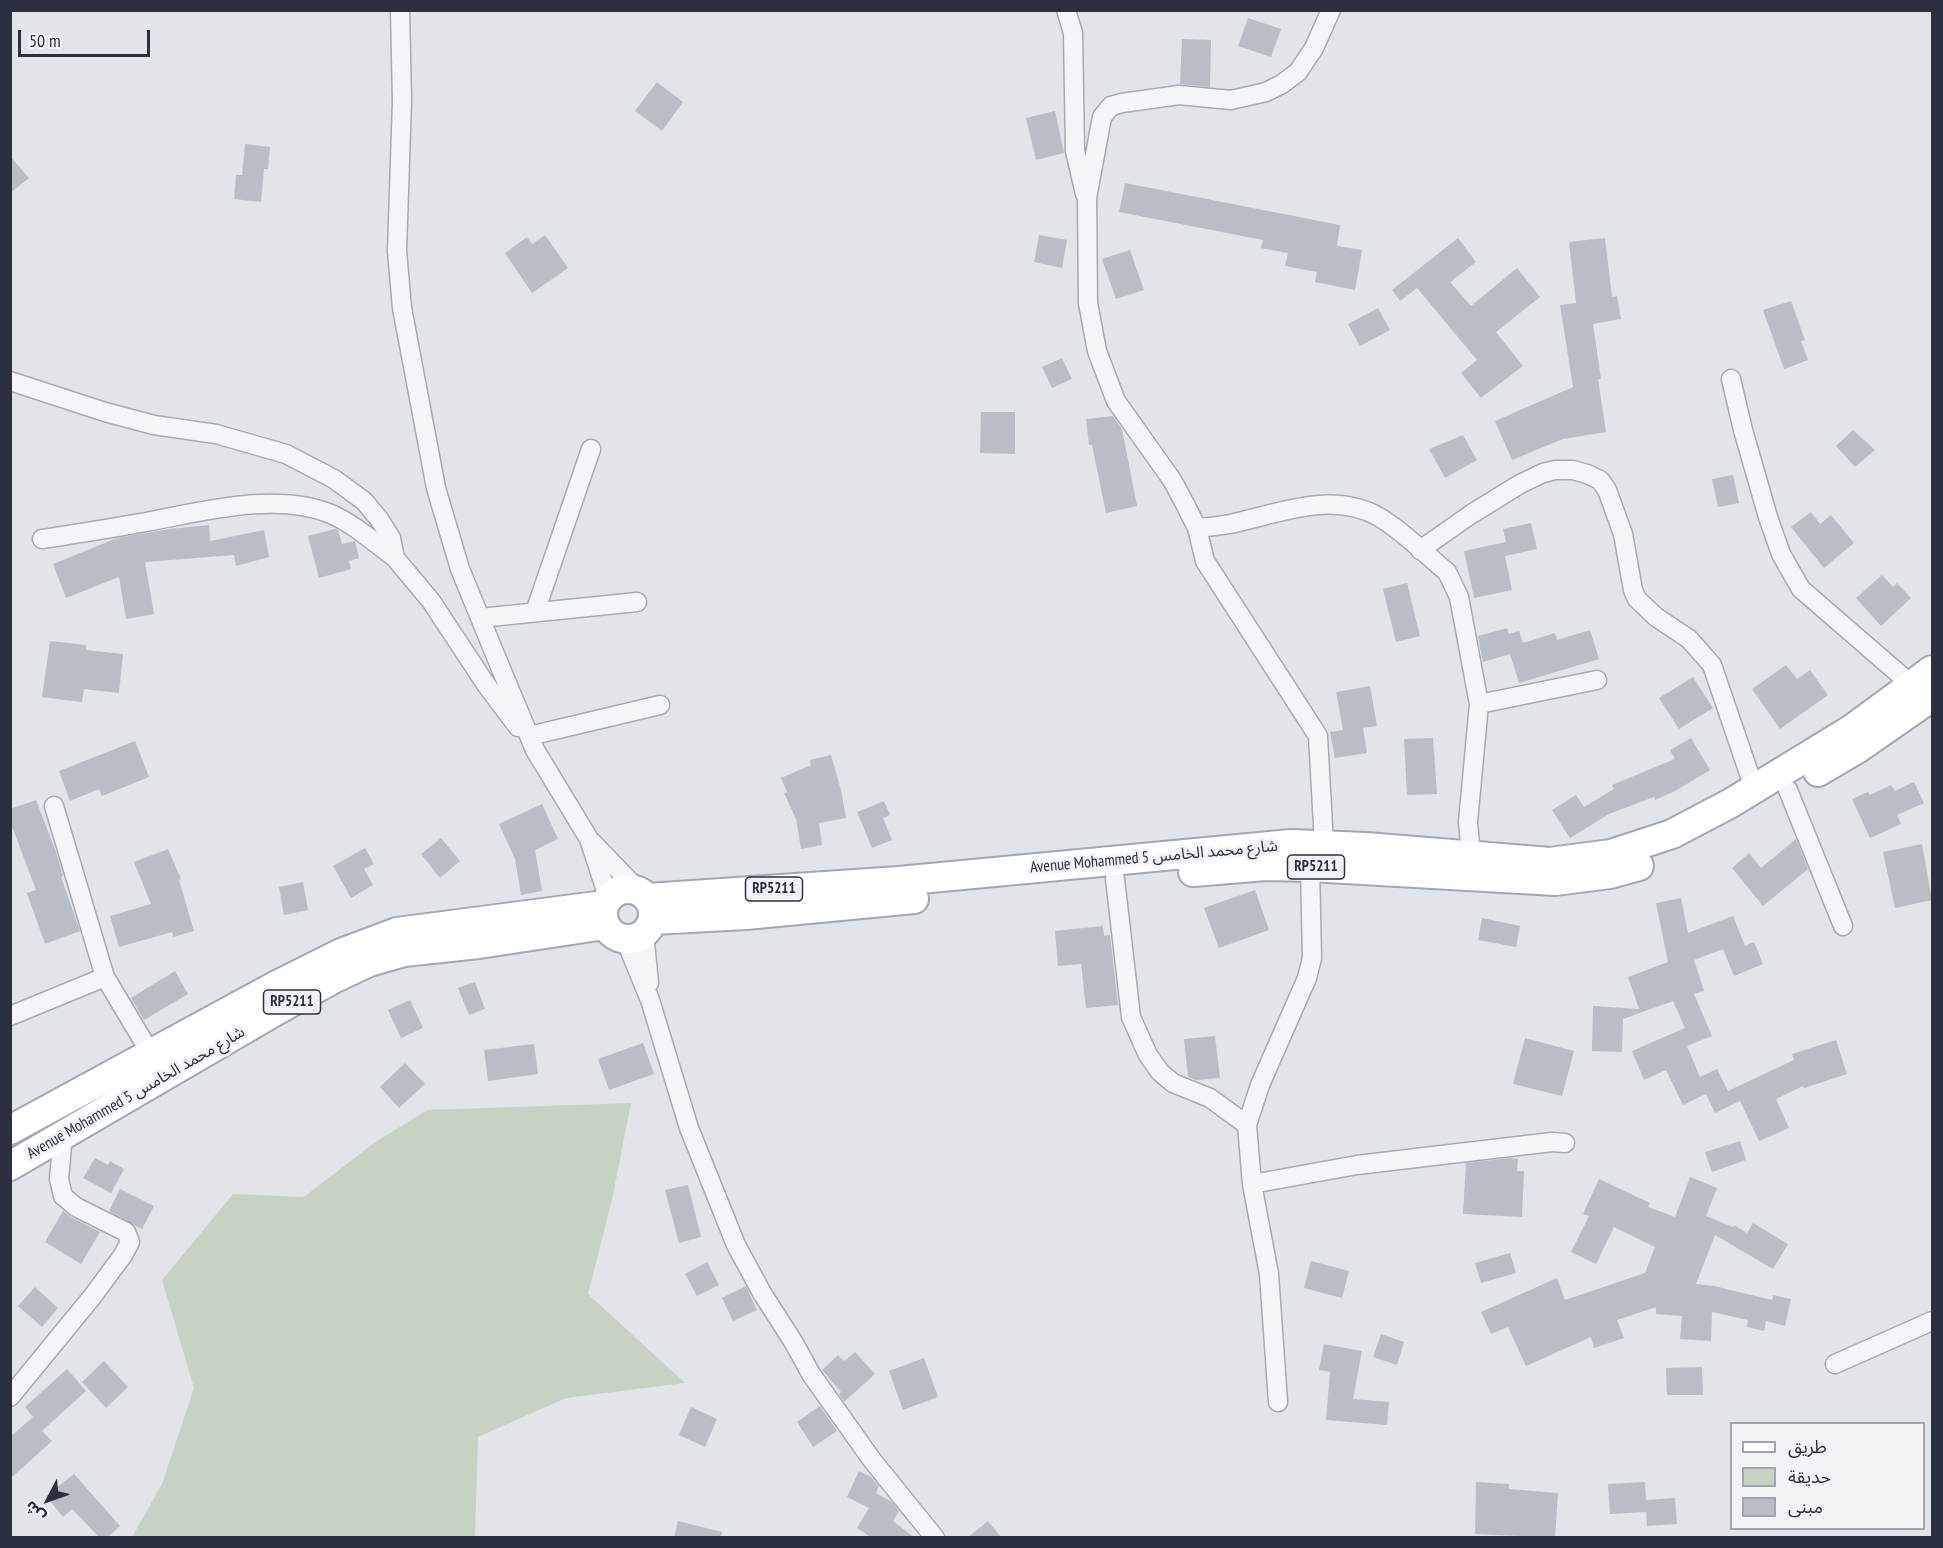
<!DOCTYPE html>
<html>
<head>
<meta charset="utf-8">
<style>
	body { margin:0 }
	#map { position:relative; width:1943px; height:1548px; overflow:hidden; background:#e1e4e9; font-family:"PT Sans Narrow","Noto Sans Arabic",sans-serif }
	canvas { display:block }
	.frame { position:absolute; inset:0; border:12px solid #2a3040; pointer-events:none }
	.legend { position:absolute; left:1730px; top:1422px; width:195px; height:108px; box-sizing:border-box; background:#f1f3f7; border:2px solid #a1a5ae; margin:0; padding:8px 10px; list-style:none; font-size:18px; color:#2a3040 }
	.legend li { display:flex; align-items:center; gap:12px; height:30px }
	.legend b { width:30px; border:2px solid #a1a5ae }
	.north { position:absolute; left:18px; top:1470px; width:60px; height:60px; -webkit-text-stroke:4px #f1f3f7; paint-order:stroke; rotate:229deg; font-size:16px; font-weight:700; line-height:24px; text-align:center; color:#2a3040 }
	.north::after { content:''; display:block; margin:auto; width:21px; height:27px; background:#2a3040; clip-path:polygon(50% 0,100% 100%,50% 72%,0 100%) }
	.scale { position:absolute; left:18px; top:30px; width:132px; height:27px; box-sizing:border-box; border:3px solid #2a3040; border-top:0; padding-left:8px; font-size:18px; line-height:21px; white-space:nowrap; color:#2a3040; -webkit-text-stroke:4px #f1f3f7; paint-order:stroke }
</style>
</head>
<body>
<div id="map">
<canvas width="1943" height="1548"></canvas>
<div class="frame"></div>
<ul class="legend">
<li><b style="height:8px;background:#fff"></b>طريق</li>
<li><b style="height:16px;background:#c6d3c3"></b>حديقة</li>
<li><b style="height:16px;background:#b9bdc6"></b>مبنى</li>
</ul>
<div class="north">ش</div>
<div class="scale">50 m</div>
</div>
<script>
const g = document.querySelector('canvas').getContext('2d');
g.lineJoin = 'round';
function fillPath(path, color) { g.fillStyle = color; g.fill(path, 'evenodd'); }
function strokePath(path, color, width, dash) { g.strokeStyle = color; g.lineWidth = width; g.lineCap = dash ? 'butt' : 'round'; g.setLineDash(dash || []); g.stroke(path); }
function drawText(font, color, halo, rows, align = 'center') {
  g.font = font + ' "PT Sans Narrow","Noto Sans Arabic",sans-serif'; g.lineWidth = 6; g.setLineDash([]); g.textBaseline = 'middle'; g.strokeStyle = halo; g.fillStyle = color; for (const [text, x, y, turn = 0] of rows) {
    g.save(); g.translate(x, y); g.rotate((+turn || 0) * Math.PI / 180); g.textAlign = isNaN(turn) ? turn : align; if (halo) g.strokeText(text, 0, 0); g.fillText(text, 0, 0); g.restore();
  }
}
fillPath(new Path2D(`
	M631 1103 613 1195 588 1294 685 1383 566 1398 478 1437 475 1537H132L162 1484 194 1388 162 1280 233 1194 304 1197 374 1143 427 1110Z`), '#c6d3c3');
fillPath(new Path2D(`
	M1248 18 1281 29 1271 57 1238 46Z
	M1182 39 1211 40 1210 87 1180 84Z
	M657 82 683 102 662 131 635 111Z
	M1055 111 1064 153 1036 160 1026 118Z
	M245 144 270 147 268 169H264L261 202 234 199 236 175H242Z
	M10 156 29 178 10 193Z
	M1125 183 1340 225 1337 246 1362 250 1355 290 1315 282 1317 272 1285 266 1288 253 1261 248 1263 240 1119 212Z
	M545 235 568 268 532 293 505 253 527 237 532 244Z
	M1039 235 1067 240 1062 268 1034 262Z
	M1458 238 1476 262 1450 282 1471 306 1517 268 1540 297 1496 332 1523 366 1481 398 1461 373 1477 360 1417 288 1400 301 1392 290Z
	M1605 238 1612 297 1617 296 1621 319 1593 324 1601 379H1598L1606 432 1563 439 1512 460 1495 421 1573 387 1560 305 1576 303 1569 242Z
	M1130 250 1144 290 1116 299 1102 259Z
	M1791 301 1805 340 1801 341 1808 360 1784 369 1763 310Z
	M1378 308 1390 330 1360 346 1348 324Z
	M1062 358 1072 379 1052 388 1042 367Z
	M981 412H1015V454L980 453Z
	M1113 416 1122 429 1137 506 1106 513 1092 445H1089L1086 419Z
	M1853 430 1875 450 1855 467 1836 446Z
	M1463 435 1477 460 1445 478 1429 449Z
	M1733 475 1739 503 1718 507 1712 479Z
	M1811 512 1820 524 1831 515 1854 543 1824 568 1791 527Z
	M1531 523 1537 549 1505 556 1512 590 1474 598 1464 551 1506 542 1503 529Z
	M209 525 210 541 264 530 269 557 236 566 234 555 145 562 154 614 126 619 119 577 66 598 53 564 117 538 170 529Z
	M335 529 338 530 342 544 355 541 359 558 349 561 351 569 319 578 308 536Z
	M1882 575 1893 587 1897 583 1911 598 1881 626 1856 598Z
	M1407 583 1420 636 1396 642 1383 589Z
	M1507 628 1509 634 1519 631 1523 643 1555 633 1557 640 1590 630 1599 659 1519 683 1510 654 1483 662 1482 658 1478 636Z
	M50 641 86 645V650L123 654 119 693 84 689 82 702 42 697Z
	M1786 665 1797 679 1810 670 1828 695 1780 729 1752 689Z
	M1693 677 1713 708 1679 729 1659 698Z
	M1370 686 1377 726 1363 728 1367 753 1335 758 1330 732 1343 730 1336 692Z
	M1433 738 1437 794 1407 795 1404 739Z
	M1691 738 1710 770 1675 791 1655 800 1654 797 1609 814 1570 838 1552 810 1576 795 1584 807 1614 789 1612 785 1675 759 1670 750Z
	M135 741 149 777 102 796 99 789 70 801 59 771Z
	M831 755 841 790 846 818 819 823 822 845 801 849 796 819 784 793 787 792 781 778 811 765 810 760Z
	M1914 782 1924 803 1897 815 1901 824 1870 838 1852 799 1868 792 1870 795 1891 785 1895 791Z
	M36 800 56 852 63 876 61 877 80 931 45 944 27 893 36 890 10 821V809Z
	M884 801 890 815 883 818 892 840 872 848 857 812Z
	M542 804 558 839 535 850 542 891 521 895 515 859 499 824Z
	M441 838 460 861 440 878 421 854Z
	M1796 839 1808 869 1763 906 1732 868 1749 853 1761 868Z
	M1922 844 1932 900 1895 908 1883 852Z
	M365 848 374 864 364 869 373 885 351 898 333 866Z
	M168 849 181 879 179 880 194 931 173 937 172 932 119 947 110 916 151 904 134 862Z
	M303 882 308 910 284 915 279 887Z
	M1255 890 1269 930 1219 948 1204 908Z
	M1681 898 1688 933 1733 916 1745 946 1754 942 1763 964 1734 976 1723 949 1694 960 1704 991 1694 994 1712 1036 1687 1046 1700 1077 1717 1069 1728 1091 1794 1060 1792 1054 1836 1040 1847 1074 1804 1088 1803 1086 1776 1099 1789 1128 1759 1141 1740 1101 1715 1113 1706 1094 1683 1105 1666 1070 1644 1080 1632 1051 1685 1028 1673 1001 1623 1019 1622 1052 1592 1051 1593 1006 1639 1009 1628 977 1668 962 1656 903Z
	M1482 918 1520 926 1516 947 1478 940Z
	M1103 926 1104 936 1110 935 1118 1005 1086 1008 1081 964 1058 966 1055 931Z
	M175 971 188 994 144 1020 131 998Z
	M475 982 485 1009 469 1015 458 988Z
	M410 1000 423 1028 401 1038 388 1010Z
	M1215 1036 1220 1078 1196 1080 1188 1077 1184 1039Z
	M1525 1038 1574 1051 1562 1096 1513 1084Z
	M643 1043 654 1074 609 1090 598 1059Z
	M534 1044 538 1074 488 1081 484 1050Z
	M405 1063 425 1084 399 1108 380 1087Z
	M1740 1141 1746 1160 1712 1172 1705 1152Z
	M95 1158 108 1165 110 1161 124 1169 111 1193 83 1178Z
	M1510 1158 1518 1159 1517 1171H1524L1522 1217 1463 1214 1466 1163Z
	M1690 1177 1717 1188 1706 1216 1733 1227 1734 1225 1747 1233 1753 1223 1788 1244 1773 1269 1715 1235 1696 1284 1714 1286 1772 1300 1773 1295 1791 1299 1785 1326 1766 1321 1764 1331 1747 1327 1748 1320 1712 1312 1711 1341 1680 1339 1682 1316 1656 1314V1307L1617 1320 1624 1338 1594 1348 1591 1337 1526 1366 1508 1327 1491 1334 1481 1312 1557 1278 1565 1300 1645 1273 1655 1247 1614 1227 1596 1264 1571 1252 1589 1216 1583 1214 1599 1179 1650 1203 1648 1207 1675 1217Z
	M688 1185 701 1237 679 1243 665 1190Z
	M120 1189 154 1206 142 1229 109 1211Z
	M63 1211 71 1217 100 1232 81 1264 45 1242Z
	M1510 1253 1516 1273 1481 1283 1475 1263Z
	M1311 1261 1349 1271 1342 1298 1304 1288Z
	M707 1262 719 1285 697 1296 685 1274Z
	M746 1286 757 1310 733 1321 722 1298Z
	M35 1287 58 1308 42 1327 18 1306Z
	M1381 1334 1404 1342 1397 1365 1373 1357Z
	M1324 1344 1362 1351 1353 1399 1389 1402 1387 1425 1326 1420 1330 1372 1319 1370Z
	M855 1352 875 1374 844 1402 839 1394 841 1392 822 1370 838 1355 844 1361Z
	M924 1358 938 1397 903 1410 889 1371Z
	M104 1361 128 1387 106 1408 82 1382Z
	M1702 1367 1703 1395H1667L1666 1368Z
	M67 1369 86 1391 42 1431 52 1441 10 1479V1437L33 1417 25 1407Z
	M820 1406 837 1431 813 1447 797 1422Z
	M691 1407 717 1419 705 1447 679 1435Z
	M859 1471 871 1477 879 1486 876 1493 892 1502 899 1511 893 1521 915 1538H872L857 1528 869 1508 847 1497Z
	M74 1474 120 1526 107 1538H100L72 1509 63 1517 46 1496Z
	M1476 1482 1509 1484V1489L1558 1493 1555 1538H1520V1536L1475 1534Z
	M1645 1482 1646 1500 1675 1498 1677 1524 1647 1526 1646 1512 1610 1514 1608 1484Z
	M678 1521 722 1532 721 1538H674Z
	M988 1521 1002 1538H967Z`), '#b9bdc6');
const minor = new Path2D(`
	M400 10 402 101 397 251 402 308 436 488 460 569 499 664 535 750 589 839 608 897
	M1066 10 1073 33 1075 151 1085 194
	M1731 379 1743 430 1768 517 1781 554 1801 589 1913 686
	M10 381 105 412 154 425 216 434 286 454 334 479 364 501 379 519 391 538 395 558 431 601 487 686 518 727
	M1197 528C1208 527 1219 526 1230 524 1277 514 1332 490 1379 517 1403 531 1425 554 1447 572L1459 597 1479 704
	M42 539C77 534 111 528 146 522 201 512 277 491 331 514 354 524 375 543 395 558
	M1420 550 1470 515 1520 484 1543 473 1555 470H1573L1587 474 1600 480 1607 490 1623 534 1633 590 1637 599 1656 617 1689 639 1712 665 1754 788
	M535 612 591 449
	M480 618 637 602
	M529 736 660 705
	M1788 790 1843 926
	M54 806 105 977 151 1054
	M592 842 638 890
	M1324 844 1318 736 1205 561 1197 528 1185 504 1172 480 1116 401 1097 351 1088 303 1087 198 1102 117 1111 106 1122 103 1179 95 1231 100 1266 92 1282 84 1298 72 1314 48 1331 10
	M1471 855 1468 822 1479 704 1597 680
	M1310 867 1312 958 1307 978 1260 1085 1247 1125 1252 1184 1357 1165 1552 1142 1565 1143
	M1115 879 1131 1017 1148 1055 1160 1072 1173 1083 1210 1098 1247 1125
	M644 933 649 983
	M625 939 650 1000 689 1128 736 1245 762 1293 794 1343 811 1374 872 1460 935 1538
	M10 1016 105 977
	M1252 1184 1269 1274 1278 1402
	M1835 1364 1932 1321
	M10 1397 92 1297 123 1255 130 1242 126 1232 76 1207 63 1196 59 1179 63 1135`);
const primary = new Path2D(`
	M1818 772 1857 749 1932 697
	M1193 872 1266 866 1310 867 1555 881 1610 874 1639 866
	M603 914a25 25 0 1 1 50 0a25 25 0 1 1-50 0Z
	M648 898 899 881 1291 844 1366 847 1550 862 1611 854 1672 834 1731 803 1852 729 1932 670
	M653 920 746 915 914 899
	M10 1130 275 986 341 953 397 932 604 905
	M10 1166 274 1012 333 979 369 962 404 952 479 944 605 925`);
strokePath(minor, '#a6aab3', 21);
strokePath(primary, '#a1a7b5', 32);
strokePath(minor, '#f4f5f8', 18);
strokePath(primary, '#fff', 28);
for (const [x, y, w] of [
	[1316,867,57],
	[774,889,57],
	[292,1002,57]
]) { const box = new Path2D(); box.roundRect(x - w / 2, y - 12, w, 24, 4.5); g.fillStyle = '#f1f3f7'; g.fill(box); strokePath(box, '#2a3040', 1.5); }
drawText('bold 15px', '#2a3040', null, [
	["RP5211",1316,867],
	["RP5211",774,889],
	["RP5211",292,1002]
]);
drawText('16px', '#2a3040', '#f1f3f7', [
	["Avenue Mohammed 5 شارع محمد الخامس",1154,857,-5],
	["Avenue Mohammed 5 شارع محمد الخامس",136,1093,-30]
]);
</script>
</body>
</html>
